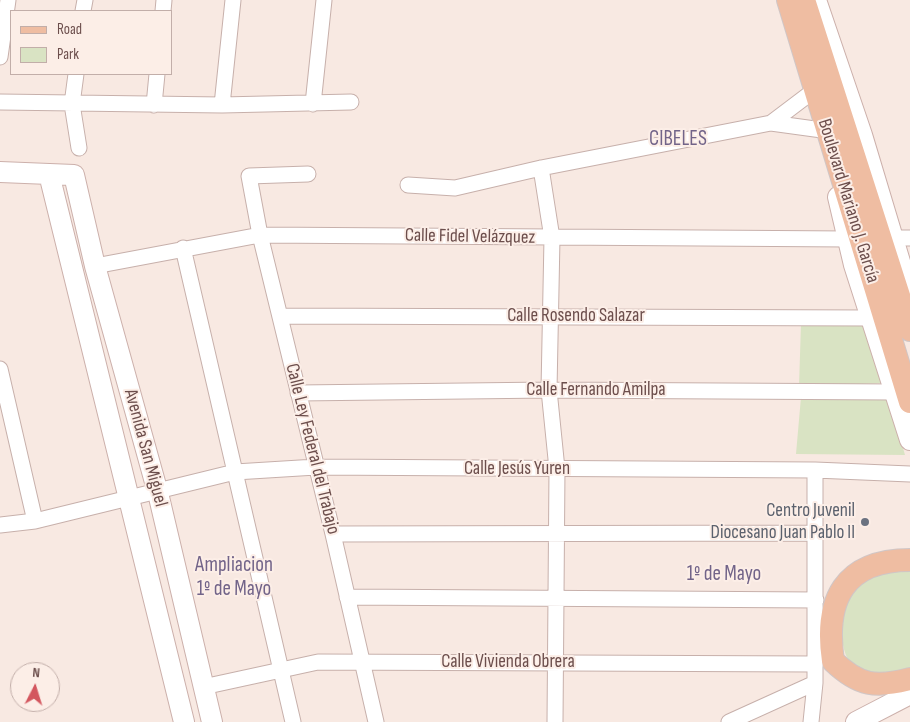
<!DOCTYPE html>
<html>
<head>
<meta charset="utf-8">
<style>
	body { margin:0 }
	#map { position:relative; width:910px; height:722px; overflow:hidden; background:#f8e9e2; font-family:"Sofia Sans Condensed",sans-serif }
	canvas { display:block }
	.legend { position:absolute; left:10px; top:10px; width:162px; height:65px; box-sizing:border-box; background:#fceee7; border:1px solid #c2aea9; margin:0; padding:6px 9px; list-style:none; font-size:15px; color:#6c4e4c }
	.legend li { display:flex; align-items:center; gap:10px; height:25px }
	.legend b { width:25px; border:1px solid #c2aea9 }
	.north { position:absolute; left:10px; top:662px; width:50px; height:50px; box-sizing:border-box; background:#fceee7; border:1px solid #c2aea9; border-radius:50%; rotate:5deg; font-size:14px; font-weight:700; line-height:20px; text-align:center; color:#6c4e4c }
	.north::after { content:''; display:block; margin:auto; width:18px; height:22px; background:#d3565e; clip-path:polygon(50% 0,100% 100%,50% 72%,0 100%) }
</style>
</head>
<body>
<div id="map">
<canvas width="910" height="722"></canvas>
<ul class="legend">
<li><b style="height:6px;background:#efbda2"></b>Road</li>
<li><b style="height:14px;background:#d9e3c3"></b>Park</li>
</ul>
<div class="north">N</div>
</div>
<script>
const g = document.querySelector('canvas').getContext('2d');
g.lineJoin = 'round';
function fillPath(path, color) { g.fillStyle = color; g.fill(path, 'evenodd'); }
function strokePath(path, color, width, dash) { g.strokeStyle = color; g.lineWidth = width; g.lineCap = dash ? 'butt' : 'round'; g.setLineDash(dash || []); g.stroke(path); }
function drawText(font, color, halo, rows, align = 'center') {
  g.font = font + ' "Sofia Sans Condensed",sans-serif'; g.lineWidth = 4; g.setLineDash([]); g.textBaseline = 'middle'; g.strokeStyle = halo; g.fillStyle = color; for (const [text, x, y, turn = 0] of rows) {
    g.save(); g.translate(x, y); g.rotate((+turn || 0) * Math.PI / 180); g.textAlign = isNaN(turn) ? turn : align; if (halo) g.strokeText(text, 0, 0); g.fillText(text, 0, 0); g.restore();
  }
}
fillPath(new Path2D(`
	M801 323H867L884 383 799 387Z
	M888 396 905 455 796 454 801 397Z
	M910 570V671L878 679C871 675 856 671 851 664 834 641 842 596 865 579 878 570 895 571 910 570Z`), '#d9e3c3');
const street = new Path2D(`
	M83 11 85 0
	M163 11 164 0
	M0 57 8 0
	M76 74 72 104 79 148
	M0 102 222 105 351 102
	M313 104 324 0
	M154 105 157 74
	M222 105 233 0
	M771 123 812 92
	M541 168 552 238 549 390 557 469 555 722
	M308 174 249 176 260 235 333 534 376 722
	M408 185 455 188 541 168 771 123 822 130
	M894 238H910
	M183 248 293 722
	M95 266 260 235 848 239
	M281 316 871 318
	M0 369 35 521
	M298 393 549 390 895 392
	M0 525 35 521 235 472 316 467 815 470 910 474
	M333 534 815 533
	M347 597 816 600
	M203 687 318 662 815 664
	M729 722 815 683
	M811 722 815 683V470`);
const secondary = new Path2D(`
	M816 0 862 135 910 295
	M0 172 74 175 95 266 158 493 212 722
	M49 174 184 722
	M838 197 854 265 910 440
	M856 722 910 694`);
const primary = new Path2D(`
	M788 0 910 402
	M805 3 910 330
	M910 560C844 560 824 600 833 661 859 686 876 688 910 679`);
strokePath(street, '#c7b0ab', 17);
strokePath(secondary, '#ccb0ab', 22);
strokePath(primary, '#d0c6c6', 24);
strokePath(street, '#fff', 15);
strokePath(secondary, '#fff', 20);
strokePath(primary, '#efbda2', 22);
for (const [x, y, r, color] of [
	[865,522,5,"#6b7280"]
]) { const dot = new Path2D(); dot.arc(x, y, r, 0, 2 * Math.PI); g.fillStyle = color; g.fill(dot); strokePath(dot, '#fceee7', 2); }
drawText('19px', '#6c4e4c', '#fceee7', [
	["Boulevard Mariano J. García",848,201,73],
	["Calle Fidel Velázquez",470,237,1],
	["Calle Rosendo Salazar",576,316],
	["Calle Fernando Amilpa",596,390],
	["Avenida San Miguel",145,448,75],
	["Calle Ley Federal del Trabajo",312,449,76],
	["Calle Jesús Yuren",517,469],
	["Calle Vivienda Obrera",508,662]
]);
drawText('19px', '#5b616d', '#fceee7', [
	["Centro Juvenil",855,511],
	["Diocesano Juan Pablo II",855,533]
], 'right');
drawText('21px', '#726489', '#fceee7', [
	["CIBELES",678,140],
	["Ampliacion",234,566],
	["1º de Mayo",234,590],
	["1º de Mayo",724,575]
]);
</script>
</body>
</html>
